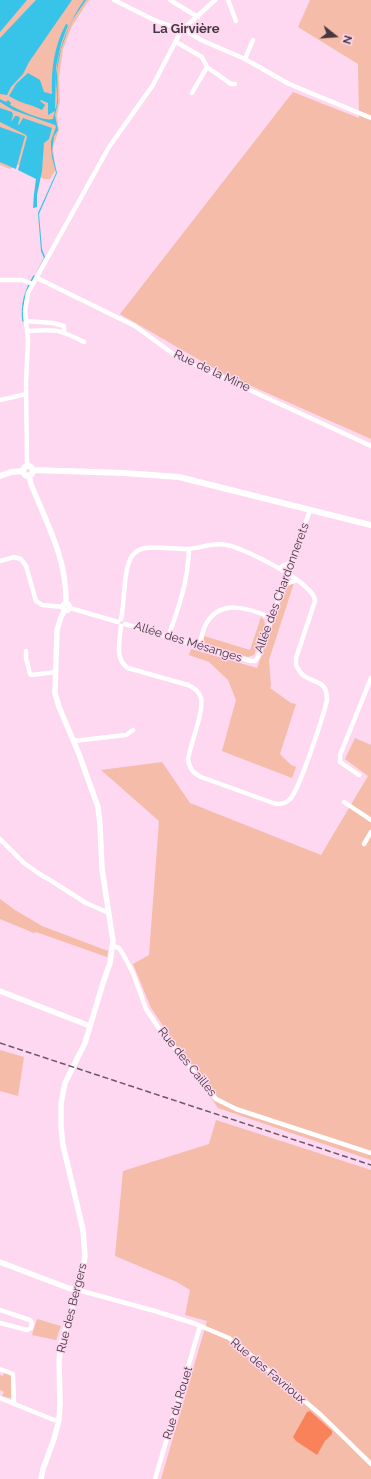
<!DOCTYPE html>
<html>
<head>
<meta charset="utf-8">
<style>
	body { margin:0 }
	#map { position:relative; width:371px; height:1479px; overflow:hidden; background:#fdd8f0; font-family:Raleway,sans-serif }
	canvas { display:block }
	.north { position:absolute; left:315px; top:16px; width:40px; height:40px; -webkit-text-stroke:3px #fdd8f0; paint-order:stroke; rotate:107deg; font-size:11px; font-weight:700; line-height:16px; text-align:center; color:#453740 }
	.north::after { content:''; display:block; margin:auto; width:14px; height:18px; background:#453740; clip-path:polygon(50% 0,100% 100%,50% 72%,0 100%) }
</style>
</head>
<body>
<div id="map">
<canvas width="371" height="1479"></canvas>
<div class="north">N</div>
</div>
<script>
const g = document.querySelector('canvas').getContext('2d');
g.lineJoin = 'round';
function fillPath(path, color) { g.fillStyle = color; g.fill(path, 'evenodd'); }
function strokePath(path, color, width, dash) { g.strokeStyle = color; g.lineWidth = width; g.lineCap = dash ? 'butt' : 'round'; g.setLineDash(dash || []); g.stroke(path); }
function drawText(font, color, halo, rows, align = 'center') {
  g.font = font + ' Raleway,sans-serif'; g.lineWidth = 3; g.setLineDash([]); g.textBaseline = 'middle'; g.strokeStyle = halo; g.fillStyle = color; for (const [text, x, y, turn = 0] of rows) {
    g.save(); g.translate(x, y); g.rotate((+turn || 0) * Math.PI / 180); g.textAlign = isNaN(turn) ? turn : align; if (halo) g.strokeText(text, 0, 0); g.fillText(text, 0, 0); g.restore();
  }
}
fillPath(new Path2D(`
	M0 0H89L72 26 63 49 59 78 60 101 57 116 59 130 53 147 55 171 50 179H44L20 164 10 169 0 165Z
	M310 0H371V439L222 373 120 314 293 92 359 118 358 64 298 27Z
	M294 583 269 660 271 686 270 688 291 703 296 704 280 754 291 765 296 767 292 778 222 751 236 700 228 680 209 662 189 655 191 649 257 668 286 587Z
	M261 617 264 620 265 625 254 655 248 657 245 656 207 645 204 642V636L250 650Z
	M355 738 371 745V1160L218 1108 151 1008 133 964 149 955 159 821 101 770 162 762 190 803 321 855 368 776 345 759Z
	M0 899 15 910 42 926 108 951 107 957 36 932 34 933 0 919Z
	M0 1050 24 1057 18 1096 0 1091Z
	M216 1120 371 1170V1479H161L207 1321 185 1315 190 1290 177 1282 115 1256 123 1171 209 1144Z
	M37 1319 61 1326 56 1340 32 1335Z
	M4 1372 11 1374V1398L2 1396 4 1392 0 1390V1375L3 1376Z`), '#f4bca9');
fillPath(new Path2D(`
	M310 1411 332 1431V1434L325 1441 317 1455 296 1441 293 1437 307 1412Z`), '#fa825a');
fillPath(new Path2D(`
	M0 0H27L0 32Z
	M36 0H72L29 62 23 74 11 87 7 95 0 94V38Z
	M84 0H86L73 19 69 27 61 49 57 70 58 102 55 115 58 130 54 136 52 151 57 173 39 214 42 249 45 257 34 276 44 258 41 251 38 213 56 173 52 157 51 148V141L56 127 55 125 13 110 0 102V99L6 102 8 100 11 103 10 105C19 110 44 122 53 119L55 111 48 115V103L41 100 40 101 45 105 42 110C31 104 19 103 9 96L16 84 28 73 40 80 44 92 52 94C51 70 54 46 66 24L68 25 61 44 56 67 55 110C60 99 55 87 56 75 58 48 69 22 84 0Z
	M0 108 12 112 13 115 11 122 15 116H18L20 118 18 124 19 125 23 118 52 128 49 139 44 143 42 171 37 195V207L33 208 34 194 36 179 18 170 27 137 26 135 0 122Z
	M0 127 25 136 16 169 0 162Z`), '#37c4e8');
strokePath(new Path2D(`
	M23 321C21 304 25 291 34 276`), '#37c4e8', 1.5);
strokePath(new Path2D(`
	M114 0 154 20 171 26 181 31
	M170 0 198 17
	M228 0 236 21
	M184 29 201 40 245 59 289 84 371 118
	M176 42 202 57 207 67 231 84H235
	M245 59 253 40
	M192 93 207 67
	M37 278 135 326 176 356 371 446
	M0 280H22L33 284
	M26 321 53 323 64 326V332
	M27 331C55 329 59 329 84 342
	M0 400 26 394
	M27 466 26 383 28 340 25 311 28 293 109 147 153 85 181 31 215 0
	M0 561 14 557 21 559 26 566 36 601 42 605 63 607
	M279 568 287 564 292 560
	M283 585 297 580
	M70 608 118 622
	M125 624 251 661H255L258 657 310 510
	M121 626C120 641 114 659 128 668L188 685C194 688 199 691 201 698 204 713 190 744 188 760 190 769 193 773 201 777L273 803C279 805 285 804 290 799 299 791 324 714 327 700 327 680 316 684 304 676 300 673 298 669 296 665V658L315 601C315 583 244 548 227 545 214 542 201 548 188 549 174 549 159 546 145 548 140 549 135 552 132 556 123 569 125 603 121 619
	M168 637C179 608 188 580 189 549
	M199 646C201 640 202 634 204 628 218 597 249 608 272 618
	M26 651V658L30 674 32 675 55 672
	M73 741 126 735 133 730
	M359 775 340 762V755L371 678
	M344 802 371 820
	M0 839 24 863 38 873 50 880 86 903 109 913
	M364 844 371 832
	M113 946 119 948 123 954 133 973 146 1009 160 1030 216 1099 236 1109 371 1153
	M78 1290 155 1311 193 1323 229 1338 246 1351 321 1415 371 1464
	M0 1310 30 1320 32 1323 31 1328 27 1330 0 1323
	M0 1369 13 1374 14 1404
	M0 1398 54 1420H59
	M155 1479 200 1326`), '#fff', 4.5);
strokePath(new Path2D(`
	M29 475 31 484C47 524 67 559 66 603
	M62.5 607a3.5 3.5 0 1 1 7 0a3.5 3.5 0 1 1-7 0Z
	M0 991 90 1026
	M0 1262 68 1288 78 1290
	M41 1479 43 1469 54 1439 59 1420 60 1404 59 1361 61 1343 73 1306 82 1275 85 1256 83 1230 63 1145 61 1127V1103L65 1083 85 1043 103 983 110 963 113 941 102 869 100 825 98 807 79 754 59 707 55 693 57 630 61 617 65 610`), '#fff', 5.5);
strokePath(new Path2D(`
	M23 471a5 5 0 1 1 10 0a5 5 0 1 1-10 0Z
	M33 470 124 473 179 477 371 525
	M0 476 11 472 23 471`), '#fff', 6);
strokePath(new Path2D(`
	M0 1043 371 1165`), '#6b5864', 1.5, [6, 3]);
drawText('12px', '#453740', '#fdd8f0', [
	["Rue de la Mine",212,371,25],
	["Allée des Chardonnerets",282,588,-70],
	["Allée des Mésanges",188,642,17],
	["Rue des Cailles",187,1062,51],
	["Rue des Bergers",72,1308,-76],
	["Rue des Favrioux",268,1371,40],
	["Rue du Rouet",178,1403,-73]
]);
drawText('bold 13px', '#453740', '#fdd8f0', [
	["La Girvière",186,29]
]);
</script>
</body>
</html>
